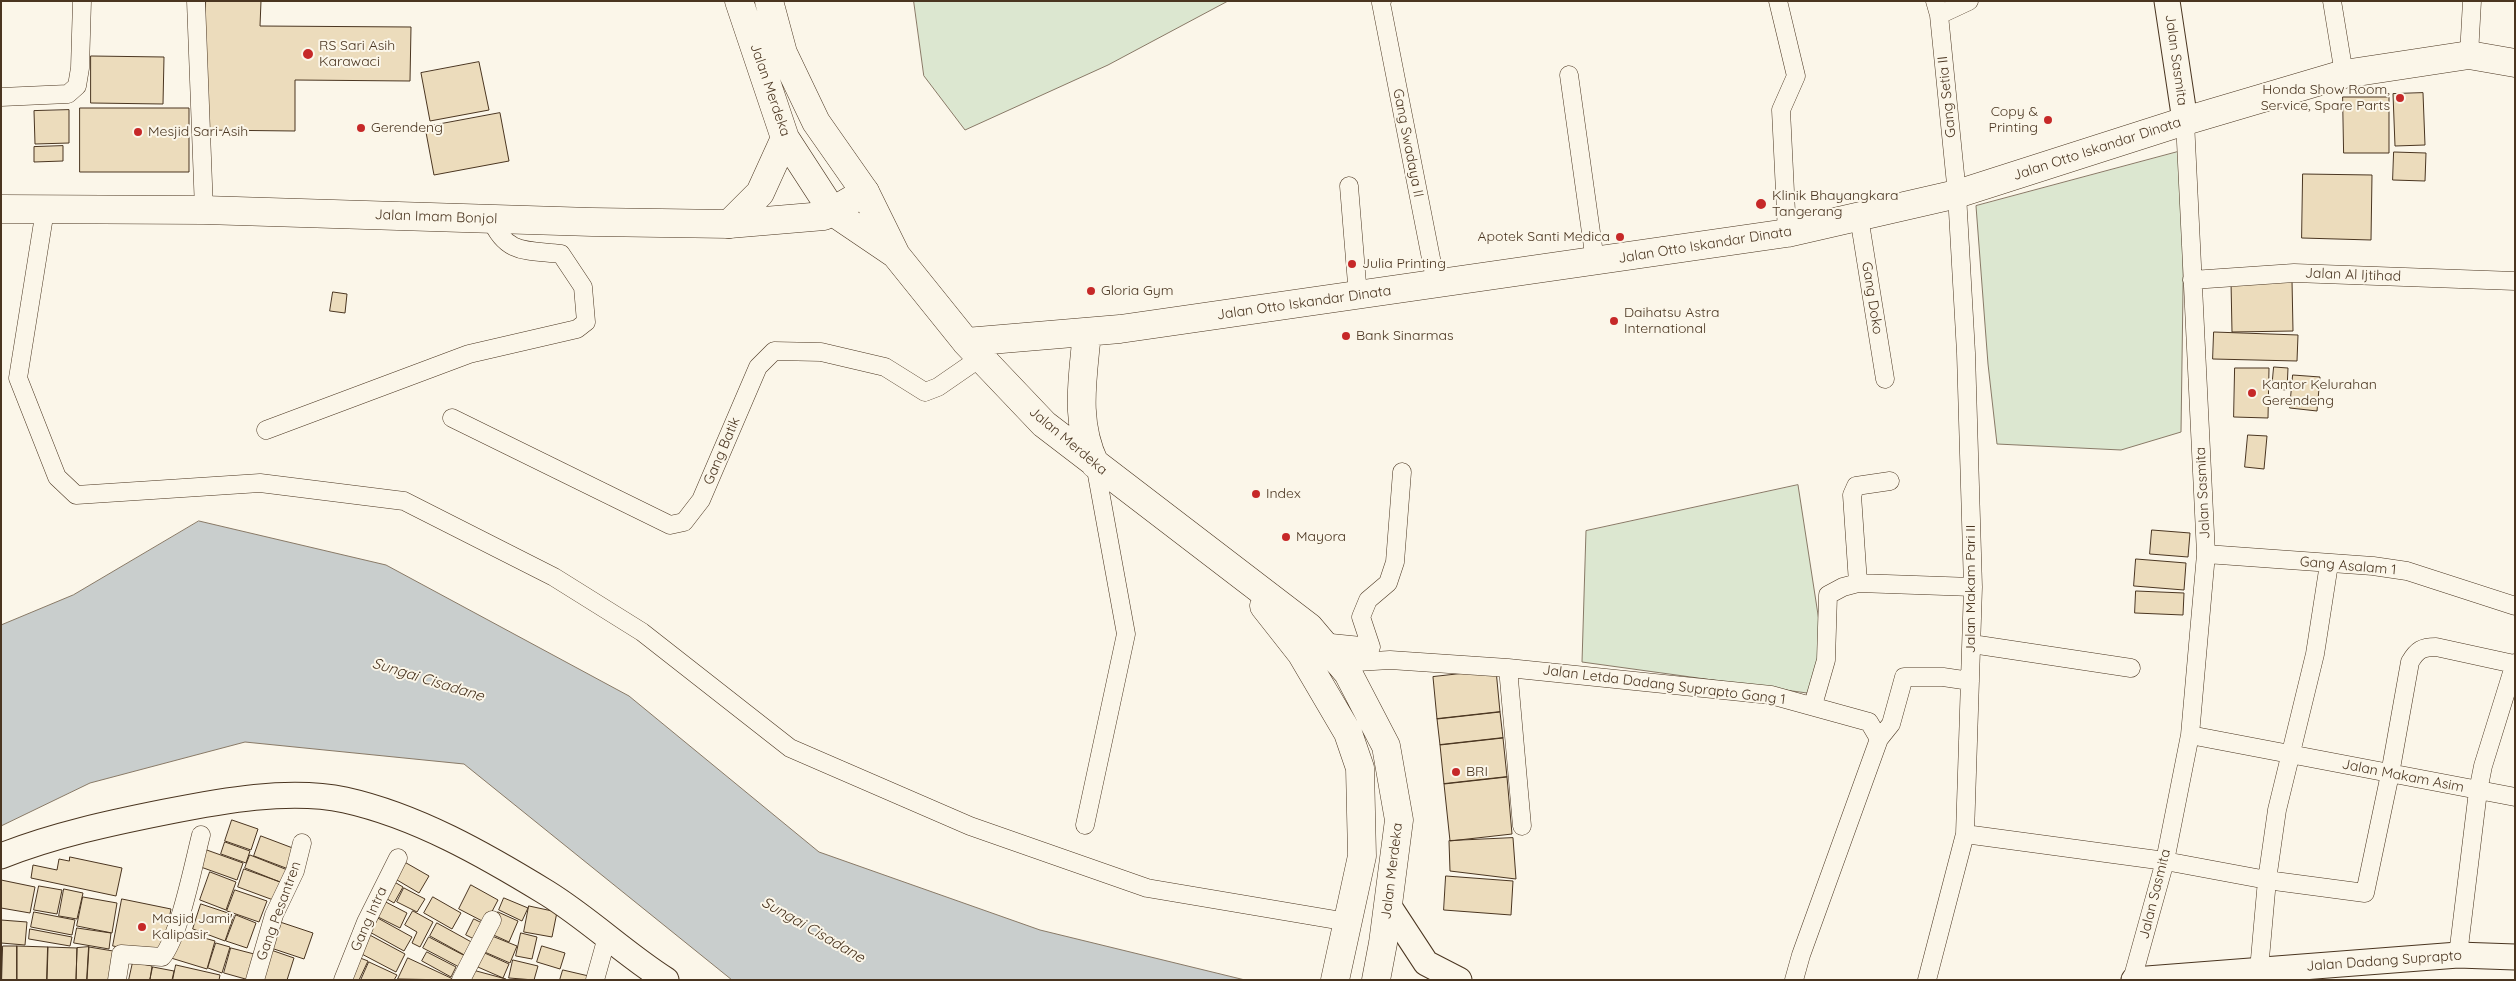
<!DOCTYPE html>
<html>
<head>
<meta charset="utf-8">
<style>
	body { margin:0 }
	#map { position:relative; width:2516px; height:981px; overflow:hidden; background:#fbf6e9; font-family:Quicksand,sans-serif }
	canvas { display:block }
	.frame { position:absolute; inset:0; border:2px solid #4a3520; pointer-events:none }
</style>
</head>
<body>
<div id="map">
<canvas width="2516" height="981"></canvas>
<div class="frame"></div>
</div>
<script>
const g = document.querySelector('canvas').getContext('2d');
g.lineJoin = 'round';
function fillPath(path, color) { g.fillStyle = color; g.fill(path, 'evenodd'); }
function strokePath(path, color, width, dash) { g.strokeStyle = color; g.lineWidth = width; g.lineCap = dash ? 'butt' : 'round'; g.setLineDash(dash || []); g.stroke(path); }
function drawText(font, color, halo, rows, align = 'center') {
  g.font = font + ' Quicksand,sans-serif'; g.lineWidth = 4; g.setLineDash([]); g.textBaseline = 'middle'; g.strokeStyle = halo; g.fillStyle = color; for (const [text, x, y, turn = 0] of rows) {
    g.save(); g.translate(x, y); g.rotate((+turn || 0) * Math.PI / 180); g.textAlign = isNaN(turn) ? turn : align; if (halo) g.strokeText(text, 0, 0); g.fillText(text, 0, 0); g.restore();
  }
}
const green = new Path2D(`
	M914 1H1228L1108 65 965 130 924 76Z
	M2185 150 2181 432 2121 450 1997 444 1988 364 1976 206Z
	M1798 485 1825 660 1807 693 1582 662 1586 531Z`);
fillPath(green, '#dce7d0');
strokePath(green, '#887966', 1);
const water = new Path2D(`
	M199 521 386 565 629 696 819 852 1040 930 1245 980H732L464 764 245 742 90 783 1 826V625L73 595Z`);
fillPath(water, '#c9cecd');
strokePath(water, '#887966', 1);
const building = new Path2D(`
	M206 1H261L260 26 411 27 410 81 295 80V131L204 130Z
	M91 56 164 57 163 104 91 103Z
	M479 62 489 110 430 121 421 73Z
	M2423 93 2425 145 2395 146 2393 94Z
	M2343 97H2389V153H2344Z
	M80 108H189V172H80Z
	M69 110V143L35 144 34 111Z
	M500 113 509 161 434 175 425 127Z
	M63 146V161L34 162V147Z
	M2394 152 2426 153 2425 181 2393 180Z
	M2303 174 2372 175 2371 240 2302 238Z
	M2292 280 2293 331 2232 332 2231 281Z
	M333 292 347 294 345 313 330 311Z
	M2214 332 2298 335 2297 361 2213 359Z
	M2274 367 2288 368 2287 390 2272 389Z
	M2235 368H2269L2268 418 2234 417Z
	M2293 375 2320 377 2317 411 2290 408Z
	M2248 435 2267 436 2264 469 2245 467Z
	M2152 530 2190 533 2188 557 2150 554Z
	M2136 559 2186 563 2184 590 2134 586Z
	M2136 591 2184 593 2183 615 2135 613Z
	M1496 670 1500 712 1437 719 1433 677Z
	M1500 712 1503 738 1440 745 1437 719Z
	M1503 738 1507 777 1444 784 1440 745Z
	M1507 777 1512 834 1450 841 1444 784Z
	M232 820 258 829 251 850 225 841Z
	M261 836 298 850 291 870 254 856Z
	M1513 838 1516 879 1450 871 1449 841Z
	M225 842 250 851 246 863 221 854Z
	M204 849 243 863 237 880 198 866Z
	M250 855 290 871 285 884 245 868Z
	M70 857 122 868 116 896 31 878 33 865 57 870 59 859 69 861Z
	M401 860 429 876 419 893 392 877Z
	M244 869 283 883 276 901 238 887Z
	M210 872 236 882 226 910 200 900Z
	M1446 876 1513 881 1511 915 1444 910Z
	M1 880 35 887 30 913 1 908Z
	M391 880 403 887 394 903 382 896Z
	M471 885 498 900 486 923 459 909Z
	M39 886 62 890 57 914 34 910Z
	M404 888 425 899 417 912 397 902Z
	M64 889 83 893 77 919 59 916Z
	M235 890 267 901 259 922 227 911Z
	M83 897 117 903 112 933 77 926Z
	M433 897 461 913 452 929 424 913Z
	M504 898 528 908 522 921 499 910Z
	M122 899 171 909 162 955 113 946Z
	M380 899 407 913 400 928 372 914Z
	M201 904 234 915 225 941 193 929Z
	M529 906 557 912 552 937 524 932Z
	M413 911 433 922 420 947 412 943 417 932 405 925Z
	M34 912 75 920 72 935 31 927Z
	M498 912 518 921 509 942 489 933Z
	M236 915 256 923 247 948 226 941Z
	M374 916 412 937 404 951 366 930Z
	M474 919 488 926 480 942 466 935Z
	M1 920 27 922 25 945 1 943Z
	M277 921 313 933 304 959 268 947Z
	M437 923 475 944 468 957 430 936Z
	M77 928 111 933 109 949 74 943Z
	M30 929 72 937 70 946 29 939Z
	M179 931 215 941 207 969 171 958Z
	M366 933 405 954 396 972 356 951Z
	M521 933 537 937 532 959 516 956Z
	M487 934 517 946 510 963 480 950Z
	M429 937 467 957 461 968 423 948Z
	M216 943 230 947 222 973 208 968Z
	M3 946H17V980H2Z
	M17 946 48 947 47 980H17Z
	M542 946 565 953 560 969 537 962Z
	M48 947 77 948 76 980H47Z
	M89 947 87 980H76L77 948Z
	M89 947 119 952 113 980H87Z
	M231 948 258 955 249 980 224 973Z
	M268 949 294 958 287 980H262Z
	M478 950 509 964 503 978 471 964Z
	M427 952 456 967 451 977 422 961Z
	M355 956 368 961 359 980H346Z
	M408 958 453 979V980L398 979Z
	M513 960 538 966 534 980 509 978Z
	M133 962 152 966 150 980H129Z
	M369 962 397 975 394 980H361Z
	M176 965 220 975 219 980H173Z
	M153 967 174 971 172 980H150Z
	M469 969 506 979V980H465Z
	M563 970 593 977V980H560Z`);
fillPath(building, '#ecdcbc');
strokePath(building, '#4a3520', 1);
const street = new Path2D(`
	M196 1 204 210
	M1382 1 1381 3 1436 284
	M1778 1 1796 76 1781 110 1787 233
	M2332 1 2344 74
	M1939 15 1969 1
	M2469 55 2472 1
	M1569 75 1595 261
	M1 97 68 94 77 86 80 68 82 1
	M1349 186 1358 296
	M45 210 18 378 57 477 76 495 260 483 404 501 554 577 642 632 790 748 970 826 1147 888 1348 922
	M1859 217 1885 379
	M2192 280 2294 273 2515 281
	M452 418 670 525 684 522 701 500 758 367 774 351 821 352 885 367 925 392 938 387 980 358
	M266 430 469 354 577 329 586 322 583 287 561 254C527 250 506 255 491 219
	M2206 554 2373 566 2407 571 2515 606
	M1858 583 1852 495 1856 486 1890 481
	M1321 642 1371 647 1361 617 1368 600 1388 583 1395 562 1402 472
	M1972 644 2131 668
	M1340 663 1390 660 1508 668 1771 695 1869 722 1879 739 1801 955 1794 980
	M1508 668 1522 826
	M1813 705 1826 660 1828 595 1843 587 1858 583 1973 587
	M2190 735 2515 797
	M1879 739 1891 724 1904 677H1943L1970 681
	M1085 825 1126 634 1095 464
	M1965 834 2165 861 2267 880 2365 893 2390 774 2410 662C2417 650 2422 647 2436 647L2514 664
	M2458 955 2478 791 2483 766 2515 663
	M2259 970 2267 880 2277 810 2315 654 2329 564
	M117 980 121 954 162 957C179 938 194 862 201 835
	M255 980 274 915 295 871 302 843
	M343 980 366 922 398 858
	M461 980 492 920
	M595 980 607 937
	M1927 980 1965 834 1973 587 1966 353 1957 194 1939 15 1935 1
	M2132 980 2165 861 2190 735 2206 554 2185 121`);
const secondary = new Path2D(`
	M2167 1 2185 121
	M1 856C54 835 110 823 165 812 221 801 289 788 345 800 417 816 485 855 547 893 589 919 625 954 666 980
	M1388 905 1426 963 1459 980
	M2134 980 2458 955 2515 957`);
const primary = new Path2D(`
	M1 209 204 210 592 222 729 224 824 216 865 192`);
const highway = new Path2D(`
	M739 1 785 138 833 212 895 254
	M769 1 783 53 816 122 865 192 896 255 966 342 1044 424 1309 627 1348 673 1386 746 1399 820 1383 943 1376 980
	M729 224 760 193 785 138
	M1087 332C1083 378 1074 421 1095 464
	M966 342 1120 329 1787 233 1957 194 2185 121 2344 74 2469 55 2515 63
	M1264 606 1301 653 1348 733 1360 768 1362 856 1335 980`);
strokePath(street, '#4a3520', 19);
strokePath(secondary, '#4a3520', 27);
strokePath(primary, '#4a3520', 29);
strokePath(highway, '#4a3520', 29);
strokePath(street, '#fbf6e9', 18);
strokePath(secondary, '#fbf6e9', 25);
strokePath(primary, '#fbf6e9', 28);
strokePath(highway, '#fbf6e9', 28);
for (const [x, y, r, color] of [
	[308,54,6,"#c62828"],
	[2400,98,5,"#c62828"],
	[2048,120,5,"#c62828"],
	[361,128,5,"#c62828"],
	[138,132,5,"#c62828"],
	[1761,204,6,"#c62828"],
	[1620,237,5,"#c62828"],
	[1352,264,5,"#c62828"],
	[1091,291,5,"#c62828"],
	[1614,321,5,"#c62828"],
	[1346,336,5,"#c62828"],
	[2252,393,5,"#c62828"],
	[1256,494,5,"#c62828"],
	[1286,537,5,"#c62828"],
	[1456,772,5,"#c62828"],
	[142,927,5,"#c62828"]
]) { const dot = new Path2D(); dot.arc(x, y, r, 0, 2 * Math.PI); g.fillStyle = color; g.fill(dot); strokePath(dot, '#fbf6e9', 2); }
drawText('14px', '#4a3520', '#fbf6e9', [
	["RS Sari Asih",319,46],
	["Karawaci",319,62],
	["Honda Show Room,",2390,90,"right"],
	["Service, Spare Parts",2390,106,"right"],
	["Copy &",2038,112,"right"],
	["Printing",2038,128,"right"],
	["Gerendeng",371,128],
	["Mesjid Sari Asih",148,132],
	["Klinik Bhayangkara",1772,196],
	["Tangerang",1772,212],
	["Apotek Santi Medica",1610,237,"right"],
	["Julia Printing",1362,264],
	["Gloria Gym",1101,291],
	["Daihatsu Astra",1624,313],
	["International",1624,329],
	["Bank Sinarmas",1356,336],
	["Kantor Kelurahan",2262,385],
	["Gerendeng",2262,401],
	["Index",1266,494],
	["Mayora",1296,537],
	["BRI",1466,772],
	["Masjid Jami'",152,919],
	["Kalipasir",152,935]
], 'left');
drawText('14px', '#4a3520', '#fbf6e9', [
	["Jalan Sasmita",2176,60,82],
	["Jalan Merdeka",770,90,71],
	["Gang Setia II",1947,97,-96],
	["Gang Swadaya II",1408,143,79],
	["Jalan Otto Iskandar Dinata",2097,149,-18],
	["Jalan Imam Bonjol",436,217,2],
	["Jalan Otto Iskandar Dinata",1705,245,-9],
	["Jalan Al Ijtihad",2353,275,2],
	["Gang Doko",1872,298,81],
	["Jalan Otto Iskandar Dinata",1304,303,-8],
	["Jalan Merdeka",1068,441,40],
	["Gang Batik",722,451,-67],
	["Jalan Sasmita",2203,493,-93],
	["Gang Asalam 1",2348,566,5],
	["Jalan Makam Pari II",1971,589,-90],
	["Jalan Letda Dadang Suprapto Gang 1",1664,685,7],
	["Jalan Makam Asim",2403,776,11],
	["Jalan Merdeka",1392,871,-83],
	["Jalan Sasmita",2155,894,-76],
	["Gang Pesantren",279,911,-70],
	["Gang Intra",369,919,-66],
	["Jalan Dadang Suprapto",2384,961,-4]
]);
drawText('italic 15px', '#4a3520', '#fbf6e9', [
	["Sungai Cisadane",428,680,17],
	["Sungai Cisadane",813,930,30]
]);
</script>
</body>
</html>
